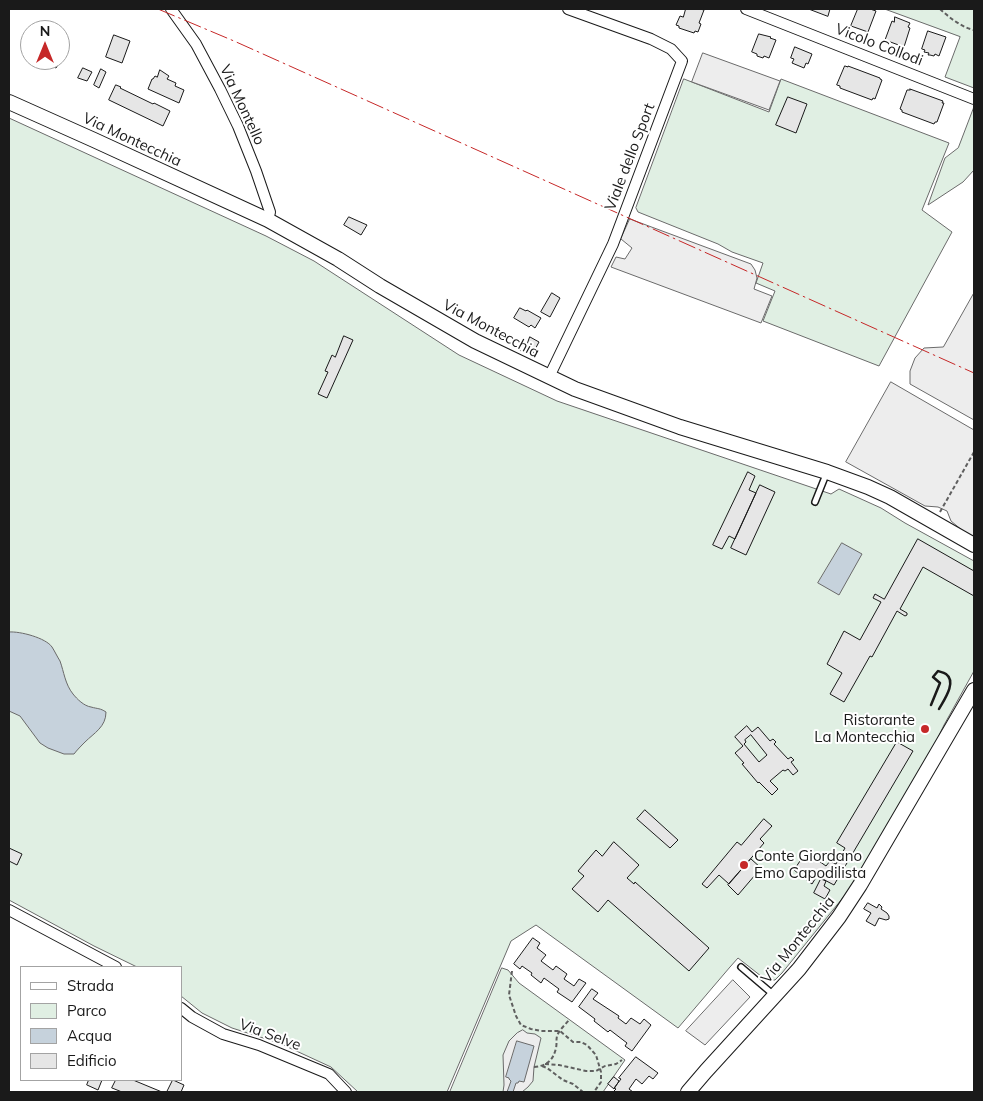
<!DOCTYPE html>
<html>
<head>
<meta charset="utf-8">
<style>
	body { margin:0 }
	#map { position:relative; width:983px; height:1101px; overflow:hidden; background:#fff; font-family:Mulish,sans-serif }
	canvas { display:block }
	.frame { position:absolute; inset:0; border:10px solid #1a1a1a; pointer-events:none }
	.legend { position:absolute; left:20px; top:966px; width:162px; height:115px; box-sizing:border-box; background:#fff; border:1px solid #a3a3a3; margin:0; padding:6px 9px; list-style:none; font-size:15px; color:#1a1a1a }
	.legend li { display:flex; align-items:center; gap:10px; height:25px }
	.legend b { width:25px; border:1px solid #a3a3a3 }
	.north { position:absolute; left:20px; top:20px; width:50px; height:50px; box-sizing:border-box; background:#fff; border:1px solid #a3a3a3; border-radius:50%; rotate:0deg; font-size:14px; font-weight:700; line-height:20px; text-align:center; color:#1a1a1a }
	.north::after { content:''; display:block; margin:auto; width:18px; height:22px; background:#c62828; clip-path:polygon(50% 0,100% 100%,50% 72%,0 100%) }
</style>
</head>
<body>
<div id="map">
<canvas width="983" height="1101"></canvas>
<div class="frame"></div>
<ul class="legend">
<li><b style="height:6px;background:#fff"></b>Strada</li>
<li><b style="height:14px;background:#e0efe3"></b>Parco</li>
<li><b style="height:14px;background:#c6d2dc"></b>Acqua</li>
<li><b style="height:14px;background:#e6e6e6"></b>Edificio</li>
</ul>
<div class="north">N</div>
</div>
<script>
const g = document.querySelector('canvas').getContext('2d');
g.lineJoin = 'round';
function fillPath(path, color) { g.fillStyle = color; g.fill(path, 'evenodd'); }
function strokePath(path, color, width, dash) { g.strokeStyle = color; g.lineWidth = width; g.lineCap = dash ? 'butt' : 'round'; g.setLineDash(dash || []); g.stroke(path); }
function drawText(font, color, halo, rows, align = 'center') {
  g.font = font + ' Mulish,sans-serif'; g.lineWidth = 4; g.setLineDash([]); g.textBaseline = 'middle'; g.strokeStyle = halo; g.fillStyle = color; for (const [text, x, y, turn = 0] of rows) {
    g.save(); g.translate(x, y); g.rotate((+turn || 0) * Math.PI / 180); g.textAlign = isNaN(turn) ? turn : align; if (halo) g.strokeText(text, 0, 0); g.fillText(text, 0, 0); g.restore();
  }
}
const green = new Path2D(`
	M885 9H974V88L945 77 960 37Z
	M684 79 769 112 781 79 949 143 922 210 952 232 879 366 763 321 775 291 756 283 763 263 732 252 718 244 638 212 636 208Z
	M974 107V170L963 182 928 205 945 158 958 148Z
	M9 118 266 236 314 261 459 355 557 401 831 494 839 489 881 508 905 523 974 561V671L944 725 928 758 854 884 782 973 775 980H766L738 958 730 967 678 1028 536 925 511 941 447 1092H358L331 1067 279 1043 232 1028 202 1013 181 996V967H137L94 946 9 900Z
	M502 968 508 970 519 983 625 1060 603 1092H450Z`);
fillPath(green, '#e0efe3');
strokePath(green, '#6a6a6a', 1);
const parking = new Path2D(`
	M703 53 780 81 769 110 692 82Z
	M630 219 751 264 755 270 757 278 754 289 772 296 761 323 611 267 616 257 625 259 632 248 621 239Z
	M974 293V420L910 384V371L915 358 924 348 943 347Z
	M891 382 974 430V539L969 536 951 521 947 511 938 507 925 506 846 462Z
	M733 980 750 997 705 1045 686 1031Z
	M523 1030 527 1033 535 1034 541 1038 534 1067 533 1081 528 1087 522 1092H503L504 1085 503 1055 509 1041 517 1033Z`);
fillPath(parking, '#ededed');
strokePath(parking, '#6a6a6a', 1);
const water = new Path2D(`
	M842 543 862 554 839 595 818 583Z
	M9 632C20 631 46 638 52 647 54 650 58 658 60 661 64 672 65 684 73 694 77 699 84 706 91 707 98 709 100 708 106 712 106 727 94 733 85 742 81 746 77 750 74 754H64L48 748 40 743 20 716 9 711Z
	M517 1041 534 1046 524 1082 519 1081 518 1083H516L513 1092H507L511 1081 509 1079V1078L506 1077Z`);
fillPath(water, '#c6d2dc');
strokePath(water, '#6a6a6a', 1);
const building = new Path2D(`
	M686 9H700L704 10 699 23 701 24 698 32 695 31 694 33 679 28V26L676 25 680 16 683 17Z
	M809 9H830L828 16Z
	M858 9H870L876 11 868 32 851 26Z
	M895 17 910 23 908 27 910 28 904 47 885 40 892 21 894 22Z
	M928 31 946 37 939 56 935 54 934 56 930 55H928L929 53 924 52 925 50 922 49Z
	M759 34 771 37 770 38 776 40 769 58 764 56 763 58 757 56V54L752 52Z
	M114 35 130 41 122 63 106 57Z
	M795 47 812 54 808 64 806 63 804 68 792 63 794 59 791 58Z
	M60 58 61 59 56 68 46 63 47 60H60Z
	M845 66 848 67V66L880 78V79L882 80 875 99 873 98 872 100 840 88V86L837 85Z
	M83 68 92 72 87 81 78 78Z
	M101 69 106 72 99 88 94 85Z
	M160 70 169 76 167 79 176 83 175 86 184 90 179 103 148 89 152 79H153L155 76 157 77Z
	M116 85 121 87 120 88 153 104 154 103 170 111 163 126 109 100Z
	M910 89 943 101 942 103H944L937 122H935L934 124 902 112V110L900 109 907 90H910Z
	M788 97 807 104 796 133 776 125Z
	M349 217 367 225 361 235 344 225Z
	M552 293 560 298 550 317 541 312Z
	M520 308 526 311 527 310 541 318 535 328 531 325 529 327 514 318Z
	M344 336 353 340 327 398 318 394 328 372 325 371 332 355 335 357Z
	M530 337 539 342 532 355 519 350 522 343 526 346Z
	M748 472 755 476 749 490 756 493 735 539 729 536 722 549 713 545Z
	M760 485 775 492 746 555 731 548Z
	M918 539 974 571V596L923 567 900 609 907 613V615L905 616 897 611 872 657 870 656 844 702 830 694 842 673 827 664 844 631 860 640 881 602 873 598 875 594 884 599Z
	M747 726 752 732 758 727 770 741 773 739 776 742 774 744 788 759 791 757 794 760 791 762 798 771 793 775 788 769 785 771 783 770 770 781 778 789 772 795 759 782 758 783 742 764 744 763 735 753 743 746 735 737ZM751 735 767 755 759 762 744 744 746 742 745 740Z
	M897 742 913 751 834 885 817 876 812 884 794 870 806 852 826 866 830 861 836 864 845 848 837 843Z
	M645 810 678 840 670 848 637 819Z
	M764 819 772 826 760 839 764 843 729 884 719 875 707 888 702 884 737 842 741 845Z
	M614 842 639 865 627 878 634 884 635 882 709 948 689 971 608 900 598 912 572 889 584 876 578 871 596 850 602 856Z
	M9 848 22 854 17 865 9 861Z
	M751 859 761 868 738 895 728 885Z
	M821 879 826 881 824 886 830 890 825 899 814 893Z
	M868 903 877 908 879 904 882 907 881 909 887 913 889 916V919L886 920 879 918 875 926 866 921 871 913 864 909Z
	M533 938 540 943 537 948 546 955 541 961 553 970 556 966 567 974 564 979 574 986 579 979 586 983 572 1002 557 992 559 989 544 978 541 983 531 975 532 973 522 966 520 969 514 964Z
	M592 989 598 993 593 999 619 1016 618 1018 626 1024 631 1018 640 1024 644 1019 651 1025 632 1051 625 1046 627 1043 610 1030 608 1032 594 1021 595 1019 579 1007Z
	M636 1057 658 1073 653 1079 649 1076 642 1084 636 1079 629 1089 633 1092H613L616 1089 614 1088 621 1079 619 1078Z
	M614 1077 619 1081 614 1089 608 1084Z
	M89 1080H102L98 1090 87 1085Z
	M116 1080H133L162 1092H122L112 1088Z
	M173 1080 184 1085 181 1092H167Z`);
fillPath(building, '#e6e6e6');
strokePath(building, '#1a1a1a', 1);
const lane = new Path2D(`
	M815 502 827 472
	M741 967 775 996`);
const street = new Path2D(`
	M171 9 196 44 220 89 238 126 256 171 270 212 268 220
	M746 9 974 99
	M549 377 613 244 682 61 671 49 651 39 568 9
	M9 910 116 967
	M181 1008 192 1017 223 1034 259 1045 329 1074 346 1092`);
const secondary = new Path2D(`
	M9 102 94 140 268 220 338 259 380 286 475 341 575 389 680 427 827 472 868 487 890 497 974 545
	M688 1092 706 1071 799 969 839 917 860 885 974 690`);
strokePath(lane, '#1a1a1a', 8);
strokePath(street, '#1a1a1a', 12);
strokePath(secondary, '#1a1a1a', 16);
strokePath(new Path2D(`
	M940 9C950 18 961 27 974 30
	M940 512 974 452
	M512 971 509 995 516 1016 521 1025 531 1029 541 1031H560L573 1042H581L587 1045 596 1055 601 1072V1082L594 1092
	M545 1064 559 1065 586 1071H596L605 1066 616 1064 622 1060
	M542 1066 547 1068 563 1080 573 1084 583 1092
	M534 1067C546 1066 553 1061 556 1048 557 1044 556 1040 557 1036 559 1030 565 1025 569 1020`), '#5f5f5f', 2, [4, 2.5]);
strokePath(lane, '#fff', 5);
strokePath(street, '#fff', 10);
strokePath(secondary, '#fff', 14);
strokePath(new Path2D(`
	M931 705 940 683 933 677 938 671C940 672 943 672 946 674 957 682 944 700 939 709`), '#1a1a1a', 2.5);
strokePath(new Path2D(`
	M158 9 234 41 974 373`), '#c62828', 1, [18, 4, 2.5, 4]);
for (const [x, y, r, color] of [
	[925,729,5,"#c62828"],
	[744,865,5,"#c62828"]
]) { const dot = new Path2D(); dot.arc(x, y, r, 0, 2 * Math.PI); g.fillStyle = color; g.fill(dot); strokePath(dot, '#fff', 2); }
drawText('15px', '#1a1a1a', '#fff', [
	["Vicolo Collodi",879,45,21],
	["Via Montello",242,105,65],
	["Via Montecchia",132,140,25],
	["Viale dello Sport",630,157,-69],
	["Via Montecchia",491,329,28],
	["Via Montecchia",798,940,-51],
	["Via Selve",270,1035,20]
]);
drawText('15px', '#1a1a1a', '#fff', [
	["Ristorante",915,720],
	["La Montecchia",915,737],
	["Conte Giordano",754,856,"left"],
	["Emo Capodilista",754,873,"left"]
], 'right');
</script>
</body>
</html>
